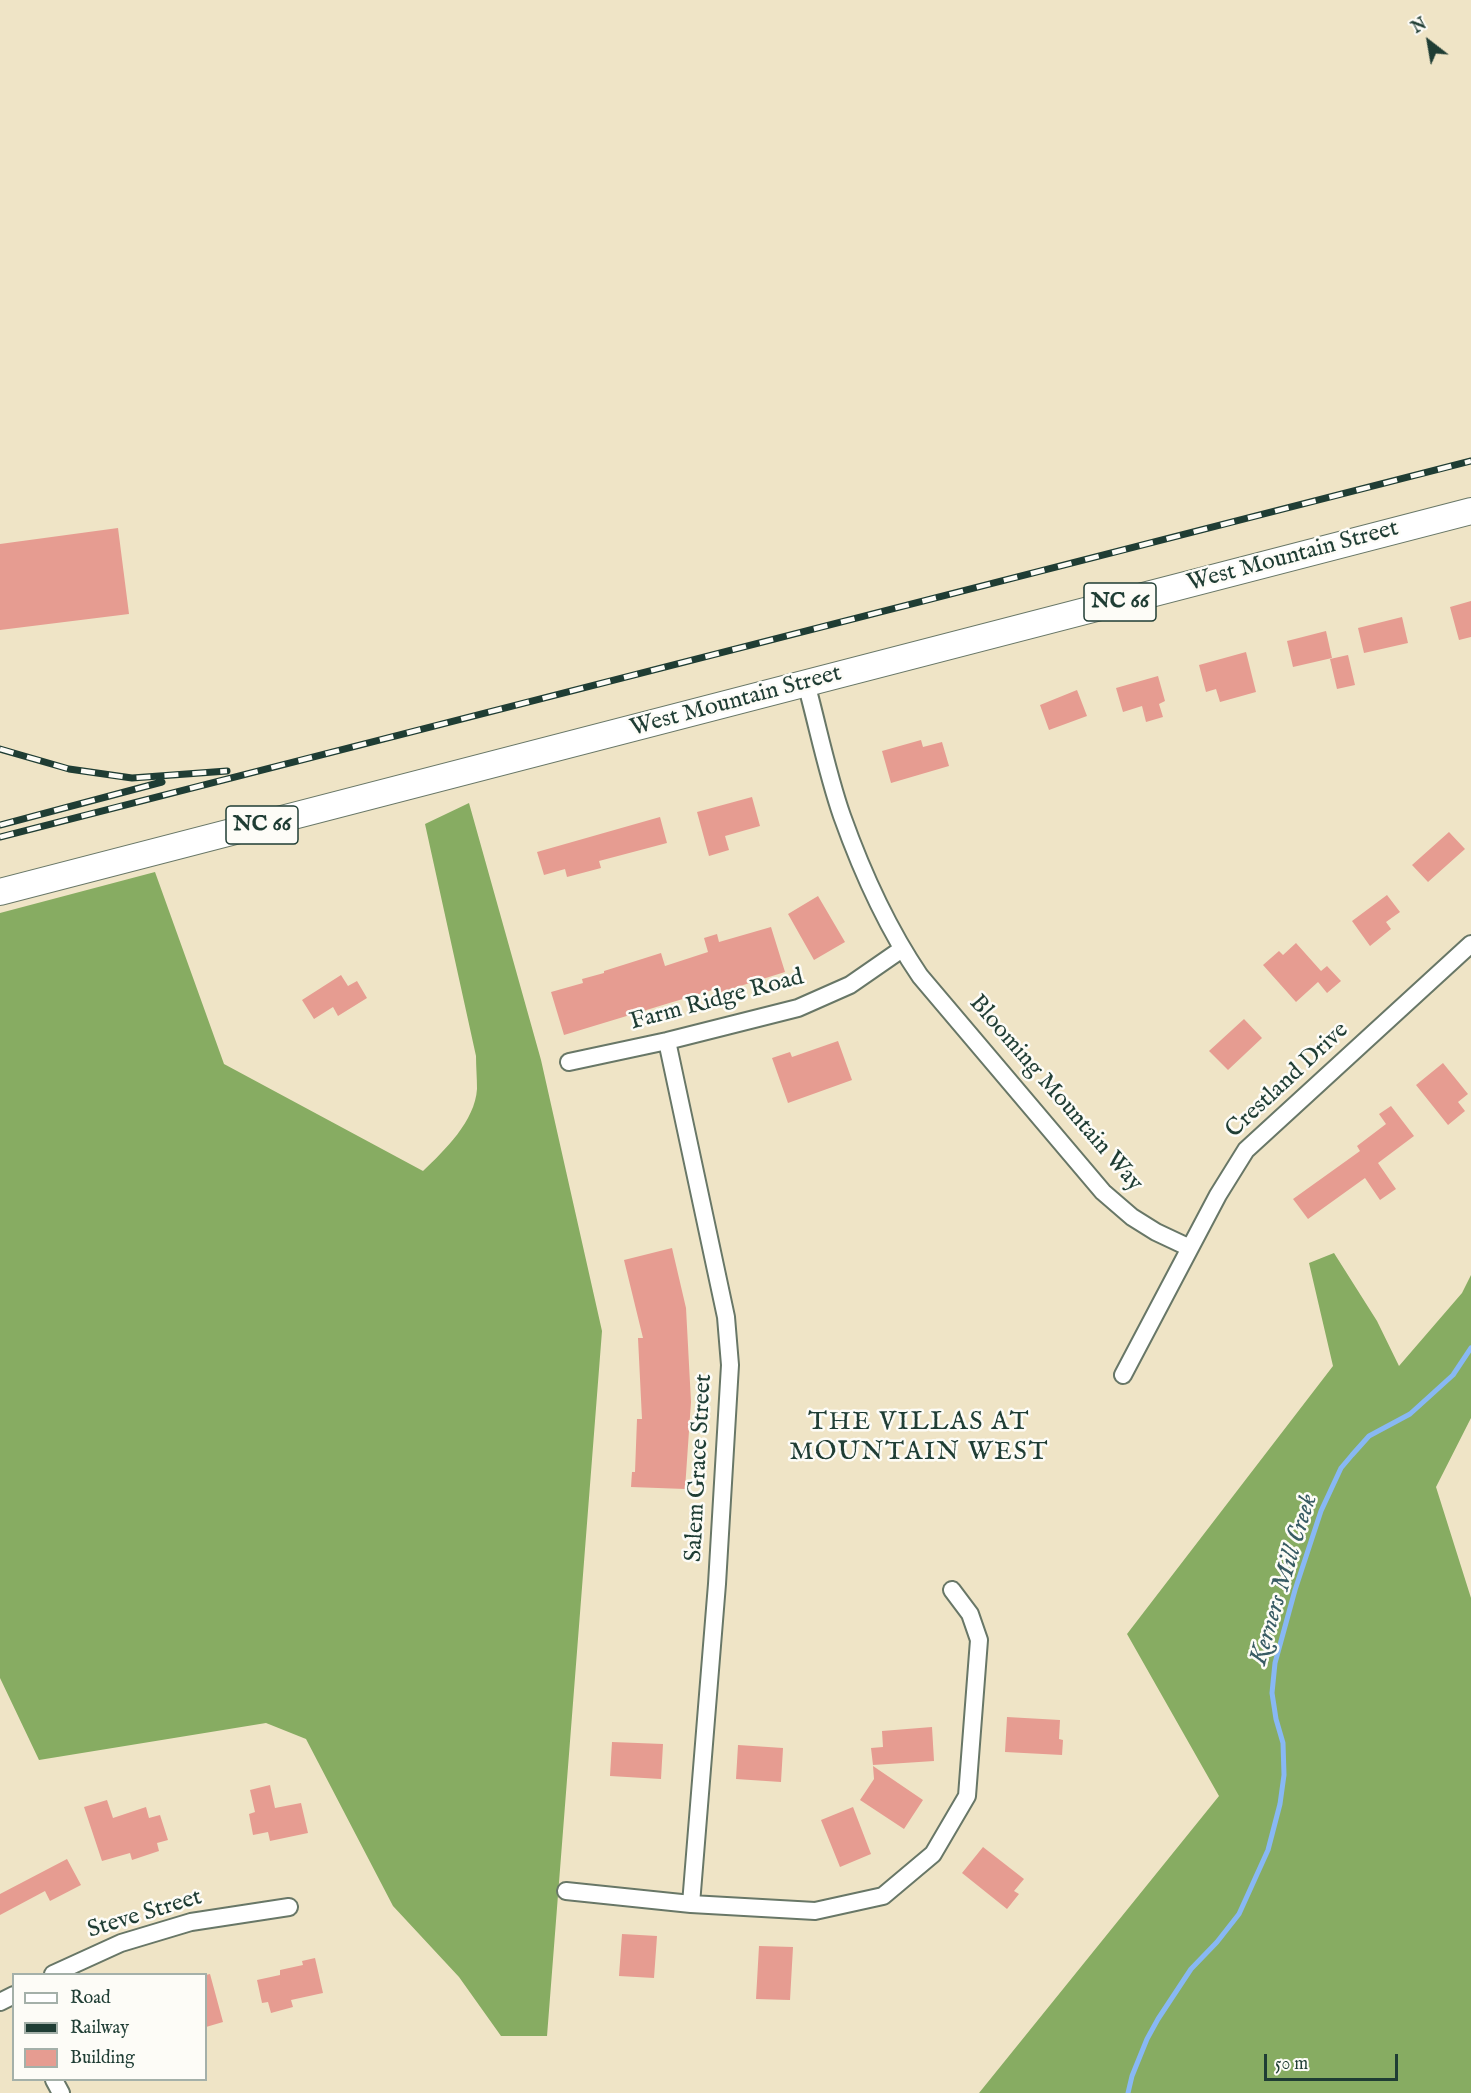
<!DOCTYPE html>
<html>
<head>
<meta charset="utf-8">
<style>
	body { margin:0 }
	#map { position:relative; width:1471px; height:2093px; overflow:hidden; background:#efe4c6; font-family:"IM FELL English",serif }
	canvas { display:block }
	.legend { position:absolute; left:12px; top:1973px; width:195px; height:108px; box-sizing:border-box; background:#fdfcf7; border:2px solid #a4b0a9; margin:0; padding:8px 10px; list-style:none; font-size:18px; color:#1f3d34 }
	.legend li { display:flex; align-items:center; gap:12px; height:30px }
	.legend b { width:30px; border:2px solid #a4b0a9 }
	.north { position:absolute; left:1399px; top:12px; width:60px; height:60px; -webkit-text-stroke:4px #fdfcf7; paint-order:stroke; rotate:329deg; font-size:16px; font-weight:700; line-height:24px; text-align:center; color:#1f3d34 }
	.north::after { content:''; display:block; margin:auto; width:21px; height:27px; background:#1f3d34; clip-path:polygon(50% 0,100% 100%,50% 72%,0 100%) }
	.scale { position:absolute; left:1264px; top:2054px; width:134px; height:27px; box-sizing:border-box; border:3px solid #1f3d34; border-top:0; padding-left:8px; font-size:18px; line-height:21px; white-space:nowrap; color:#1f3d34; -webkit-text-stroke:4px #fdfcf7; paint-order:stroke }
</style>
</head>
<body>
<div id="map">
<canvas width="1471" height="2093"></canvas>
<ul class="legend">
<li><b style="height:8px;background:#fff"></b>Road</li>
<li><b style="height:8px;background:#1f3d34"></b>Railway</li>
<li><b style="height:16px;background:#e69c91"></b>Building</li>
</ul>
<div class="north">N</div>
<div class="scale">50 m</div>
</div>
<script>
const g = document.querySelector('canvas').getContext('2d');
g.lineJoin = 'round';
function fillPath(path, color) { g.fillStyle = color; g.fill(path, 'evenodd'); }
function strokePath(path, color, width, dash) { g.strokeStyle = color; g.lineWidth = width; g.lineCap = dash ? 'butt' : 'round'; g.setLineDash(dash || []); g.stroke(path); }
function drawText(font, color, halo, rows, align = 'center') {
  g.font = font + ' "IM FELL English",serif'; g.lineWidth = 5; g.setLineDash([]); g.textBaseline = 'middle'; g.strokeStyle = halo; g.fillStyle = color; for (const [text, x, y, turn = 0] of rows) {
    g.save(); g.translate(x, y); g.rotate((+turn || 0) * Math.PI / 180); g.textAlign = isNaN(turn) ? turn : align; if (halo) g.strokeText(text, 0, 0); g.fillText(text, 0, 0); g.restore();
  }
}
fillPath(new Path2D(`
	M469 803 541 1060 602 1331 547 2036H501L459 1977 393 1906 306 1739 266 1723 39 1760 0 1678V913L155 872 224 1064 423 1171C445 1150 475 1121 477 1089 477 1078 476 1067 476 1056L425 824Z
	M1334 1253 1377 1321 1399 1366 1462 1293 1471 1275V1418L1436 1487 1471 1598V2093H979L1219 1796 1127 1634 1333 1366 1309 1263Z`), '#87ac62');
strokePath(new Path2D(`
	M1128 2093 1132 2076 1147 2039 1158 2019 1191 1969 1217 1942 1239 1914 1268 1850 1280 1804 1284 1775 1283 1743 1276 1719 1272 1693 1275 1663 1295 1590 1321 1511 1341 1468 1352 1455 1369 1436 1410 1414 1431 1395 1453 1375 1471 1348`), '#88b8f4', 5);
fillPath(new Path2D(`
	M118 528 129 614 0 630V544Z
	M1471 601V637L1459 640 1450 607Z
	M1402 617 1408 643 1364 653 1358 628Z
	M1326 631 1332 658 1293 667 1287 641Z
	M1246 652 1256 692 1220 702 1216 689 1206 692 1199 665Z
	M1348 655 1355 685 1337 689 1330 659Z
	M1158 676 1165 701 1159 704 1163 717 1146 722 1142 706 1123 712 1116 688Z
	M1077 690 1087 716 1049 730 1040 705Z
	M921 740 923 747 942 742 949 766 891 783 882 751Z
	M752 797 760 826 725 836 729 850 709 856 697 812Z
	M660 817 667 843 599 861 601 868 567 877 565 869 544 875 537 852Z
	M1449 832 1465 849 1428 882 1412 865Z
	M1387 895 1400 912 1386 922 1391 929 1370 946 1352 921Z
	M818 896 845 942 814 960 788 914Z
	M771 927 785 972 721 992 719 988 564 1035 551 992 583 983 582 979 604 973V971L661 953 665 966 708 952 704 938 717 934 719 942Z
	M1296 943 1321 971 1327 966 1341 981 1327 993 1318 982 1296 1002 1263 965 1279 951 1283 955Z
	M341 975 348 986 357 981 367 998 338 1016 333 1007 314 1019 302 1000Z
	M1244 1019 1262 1038 1228 1070 1209 1051Z
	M838 1041 852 1080 788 1103 772 1058 790 1052 792 1057Z
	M1443 1063 1468 1094 1458 1102 1465 1111 1448 1125 1416 1085Z
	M1391 1106 1414 1136 1378 1163 1396 1189 1380 1200 1365 1178 1308 1219 1293 1199 1360 1151 1357 1146 1386 1124 1379 1114Z
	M672 1248 686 1308 691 1402 685 1489 631 1487 632 1472H635L637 1419H642L638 1338H643L624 1260Z
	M1007 1717 1060 1720 1059 1739 1063 1740 1062 1755 1005 1752Z
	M932 1727 934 1761 873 1765 871 1748 883 1747 882 1731Z
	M612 1742 663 1744 661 1779 610 1776Z
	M738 1745 783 1748 781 1782 736 1779Z
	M873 1766 923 1800 904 1829 860 1800 874 1779Z
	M270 1785 275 1808 301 1803 308 1833 270 1841 268 1832 253 1835 249 1814 255 1812 250 1790Z
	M107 1800 113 1818 146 1807 149 1818 160 1815 168 1840 157 1843 159 1851 132 1860 130 1853 102 1861 84 1807Z
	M853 1807 871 1854 840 1867 821 1820Z
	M983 1847 1024 1879 1014 1891 1019 1894 1007 1909 962 1873Z
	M67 1859 81 1885 50 1901 45 1891 0 1915V1894Z
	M622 1934 657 1936 654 1978 619 1976Z
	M759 1946 793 1947 790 2000 756 1999Z
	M315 1958 323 1993 291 2000 293 2007 271 2013 268 2002 262 2003 257 1980 280 1975V1970L303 1965 302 1961Z
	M210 1974 223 2022 206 2027V1975Z`), '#e69c91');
const street = new Path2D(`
	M806 683C818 727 827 773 842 816 862 872 886 926 920 976L1103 1192 1132 1217 1156 1232 1190 1248
	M667 1041 726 1317 730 1365 717 1584 691 1904
	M569 1062 667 1041 798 1008 850 985 902 949
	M1123 1375 1218 1195 1246 1150 1471 944
	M566 1891 691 1904 815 1911 883 1896 933 1854 967 1796 979 1640 970 1614 952 1590
	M53 1974 121 1943 191 1922 289 1907
	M0 2002 14 1995
	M54 2080 61 2093`);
const primary = new Path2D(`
	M0 892 1471 511`);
strokePath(street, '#687767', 20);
strokePath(primary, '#687767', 28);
strokePath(street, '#fff', 16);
strokePath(primary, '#fff', 26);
const rail = new Path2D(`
	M0 749 69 769 132 778 227 771
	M0 825 162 782
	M0 837 1471 461`);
strokePath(rail, '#1f3d34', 7);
strokePath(rail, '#fdfcf7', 4.5, [14]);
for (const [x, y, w] of [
	[1120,602,72],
	[262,825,72]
]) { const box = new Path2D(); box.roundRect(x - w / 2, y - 19, w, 38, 4.5); g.fillStyle = '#fdfcf7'; g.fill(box); strokePath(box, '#1f3d34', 1.5); }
drawText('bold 22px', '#1f3d34', null, [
	["NC 66",1120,602],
	["NC 66",262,825]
]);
drawText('24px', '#1f3d34', '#fdfcf7', [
	["West Mountain Street",1293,557,-15],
	["West Mountain Street",736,702,-15],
	["Farm Ridge Road",717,1001,-15],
	["Crestland Drive",1288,1081,-43],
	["Blooming Mountain Way",1055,1094,49],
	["Salem Grace Street",700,1468,-87],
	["Steve Street",145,1915,-17]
]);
g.letterSpacing = '1.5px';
drawText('26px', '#1f3d34', '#fdfcf7', [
	["THE VILLAS AT",919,1424],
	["MOUNTAIN WEST",919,1454]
]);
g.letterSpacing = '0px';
drawText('italic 26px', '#395c64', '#fdfcf7', [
	["Kerners Mill Creek",1285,1580,-73]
]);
</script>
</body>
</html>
